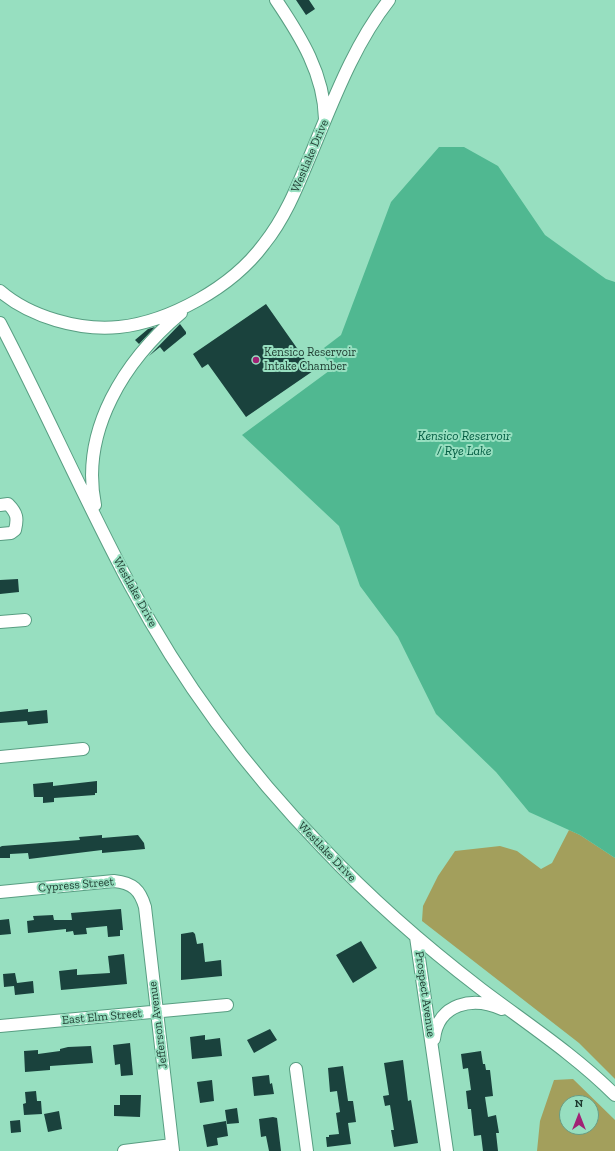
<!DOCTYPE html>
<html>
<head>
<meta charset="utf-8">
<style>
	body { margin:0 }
	#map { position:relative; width:615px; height:1151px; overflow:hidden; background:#97dfc0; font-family:"Zilla Slab",serif }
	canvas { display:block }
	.north { position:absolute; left:559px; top:1095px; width:40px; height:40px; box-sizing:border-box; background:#97dfc0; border:1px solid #679d86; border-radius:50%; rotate:0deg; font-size:11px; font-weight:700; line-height:16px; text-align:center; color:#1e3b30 }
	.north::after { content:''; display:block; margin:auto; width:14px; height:18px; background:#a12275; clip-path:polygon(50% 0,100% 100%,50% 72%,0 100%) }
</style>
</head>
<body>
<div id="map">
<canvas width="615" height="1151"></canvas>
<div class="north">N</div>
</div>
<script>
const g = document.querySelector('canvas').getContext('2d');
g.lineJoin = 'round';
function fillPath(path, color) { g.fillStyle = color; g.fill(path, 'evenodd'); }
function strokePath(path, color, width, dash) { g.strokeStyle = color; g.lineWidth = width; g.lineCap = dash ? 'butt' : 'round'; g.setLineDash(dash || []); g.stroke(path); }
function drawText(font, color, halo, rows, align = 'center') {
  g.font = font + ' "Zilla Slab",serif'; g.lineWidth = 4; g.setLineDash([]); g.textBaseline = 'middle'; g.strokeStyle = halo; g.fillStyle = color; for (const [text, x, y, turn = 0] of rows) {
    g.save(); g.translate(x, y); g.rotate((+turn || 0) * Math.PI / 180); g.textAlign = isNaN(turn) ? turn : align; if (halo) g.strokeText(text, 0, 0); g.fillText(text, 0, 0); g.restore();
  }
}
fillPath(new Path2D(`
	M569 830 580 835 615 858V1079L579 1043 422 921 423 906 438 876 455 851 500 846 517 851 541 869 552 863Z
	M573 1079 615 1120V1151H537L540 1121 554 1080ZM567 1103H591V1127H567Z`), '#a39f5c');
fillPath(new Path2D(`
	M439 147H464L498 166 545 235 606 279 615 282V858L580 835 529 812 496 772 436 714 398 637 360 586 339 526 242 435 333 368 320 351 341 335 391 202Z`), '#50b891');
fillPath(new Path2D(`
	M296 0H309L315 9 306 15Z
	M266 304 313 371 246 417 208 364 202 368 193 354Z
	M180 324 186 332V334L164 352 160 347 149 356Z
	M155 327 139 344 135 340 148 329Z
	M18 579 19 592 0 594V580Z
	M28 709V712L47 710 48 723 28 725 27 721 0 723V712Z
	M97 781V793H95V795L54 798V802L43 803V797H34L33 784 53 782V786Z
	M102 835V838L138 835 144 843 145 849 102 853V850L29 859 28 853 10 854V858H0V847L2 846 80 840 79 837Z
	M121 909 123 930H120V936L108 937 107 926 86 928 87 934 74 935 73 931 66 932V929L28 933 27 921 34 920 33 916 53 915 54 920H72L71 913Z
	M9 919 11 934 0 935V920Z
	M193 932 195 934 197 944 203 943 205 962 221 960 222 976 181 980V934Z
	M361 941 377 968 353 983 336 955Z
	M124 954 127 984 61 990 59 971 77 969V975L110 973 108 956Z
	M15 973 17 983 33 981 34 993 15 995 14 986 4 987 3 974Z
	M270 1029 277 1040 254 1053 247 1040Z
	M205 1035V1040L220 1038 222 1056 192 1059 190 1037Z
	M130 1043 133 1075 121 1076 120 1064 115 1065 113 1045Z
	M91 1046 93 1063 50 1066V1070L25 1072 24 1051 38 1050V1054L60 1051V1049L68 1047Z
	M481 1051 483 1064H485L486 1070H490L493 1096 485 1097 488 1117 496 1115 499 1133H496L498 1151H483L481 1135 474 1136 471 1109H468L466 1091 471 1090 468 1068 463 1069 461 1054Z
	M403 1060 408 1101 411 1100 418 1143 394 1147 391 1130H394L390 1105 385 1106 383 1096 389 1095 384 1063Z
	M343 1066 348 1101H353L356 1122 348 1123 351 1144 327 1147 326 1137H329V1135L339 1134 336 1113 340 1112 337 1091 330 1092 328 1068Z
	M269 1075 270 1084 272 1083 274 1094 254 1096 252 1077Z
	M212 1080 214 1101 200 1103 197 1082Z
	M36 1091 37 1101H41L42 1114 24 1115 23 1104 26 1103 25 1092Z
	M120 1095H141L140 1117 114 1116V1105H120Z
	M237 1108 239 1123 227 1124 225 1110Z
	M59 1111 62 1129 48 1132 44 1114Z
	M273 1117 277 1118 281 1151H269L266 1136 261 1137 259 1119Z
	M20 1120 21 1132 11 1133 10 1121Z
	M226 1121 228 1136 217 1138 218 1145 207 1147 203 1125Z`), '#1a423d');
const minor = new Path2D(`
	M276 0C301 37 324 74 325 119
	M0 291C30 317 80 331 119 327 147 324 173 314 198 300 223 286 247 267 264 244 284 219 296 190 308 161 331 107 352 47 389 0
	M0 323C45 409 84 499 130 585 181 681 247 770 323 848 371 899 425 946 481 989 526 1023 575 1055 615 1095
	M0 505 8 504C17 513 18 518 15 530L11 533 0 534
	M95 505C80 430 125 360 181 313
	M0 622 25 620
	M0 757 83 749
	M0 892 114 881C133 883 140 890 145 907L173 1151
	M416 937 447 1151
	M0 1026 227 1005
	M434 1039C438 1003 473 996 502 1009
	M296 1069 307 1151
	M124 1151 172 1145`);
strokePath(minor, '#589e82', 14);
strokePath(minor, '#fff', 12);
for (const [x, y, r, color] of [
	[256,360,4,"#a12275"]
]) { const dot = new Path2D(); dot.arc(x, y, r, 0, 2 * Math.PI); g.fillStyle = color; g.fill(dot); strokePath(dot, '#97dfc0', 1.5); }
drawText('12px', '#1e3b30', '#97dfc0', [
	["Westlake Drive",310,156,-67],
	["Westlake Drive",135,592,61],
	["Westlake Drive",327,852,46],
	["Cypress Street",76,885,-5],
	["Prospect Avenue",425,994,82],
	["East Elm Street",102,1017,-5],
	["Jefferson Avenue",158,1025,-97]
]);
drawText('12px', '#1e3b30', '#97dfc0', [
	["Kensico Reservoir",264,353],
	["Intake Chamber",264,367]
], 'left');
drawText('italic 13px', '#035c42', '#97dfc0', [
	["Kensico Reservoir",464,436],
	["/ Rye Lake",464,451]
]);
</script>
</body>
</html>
